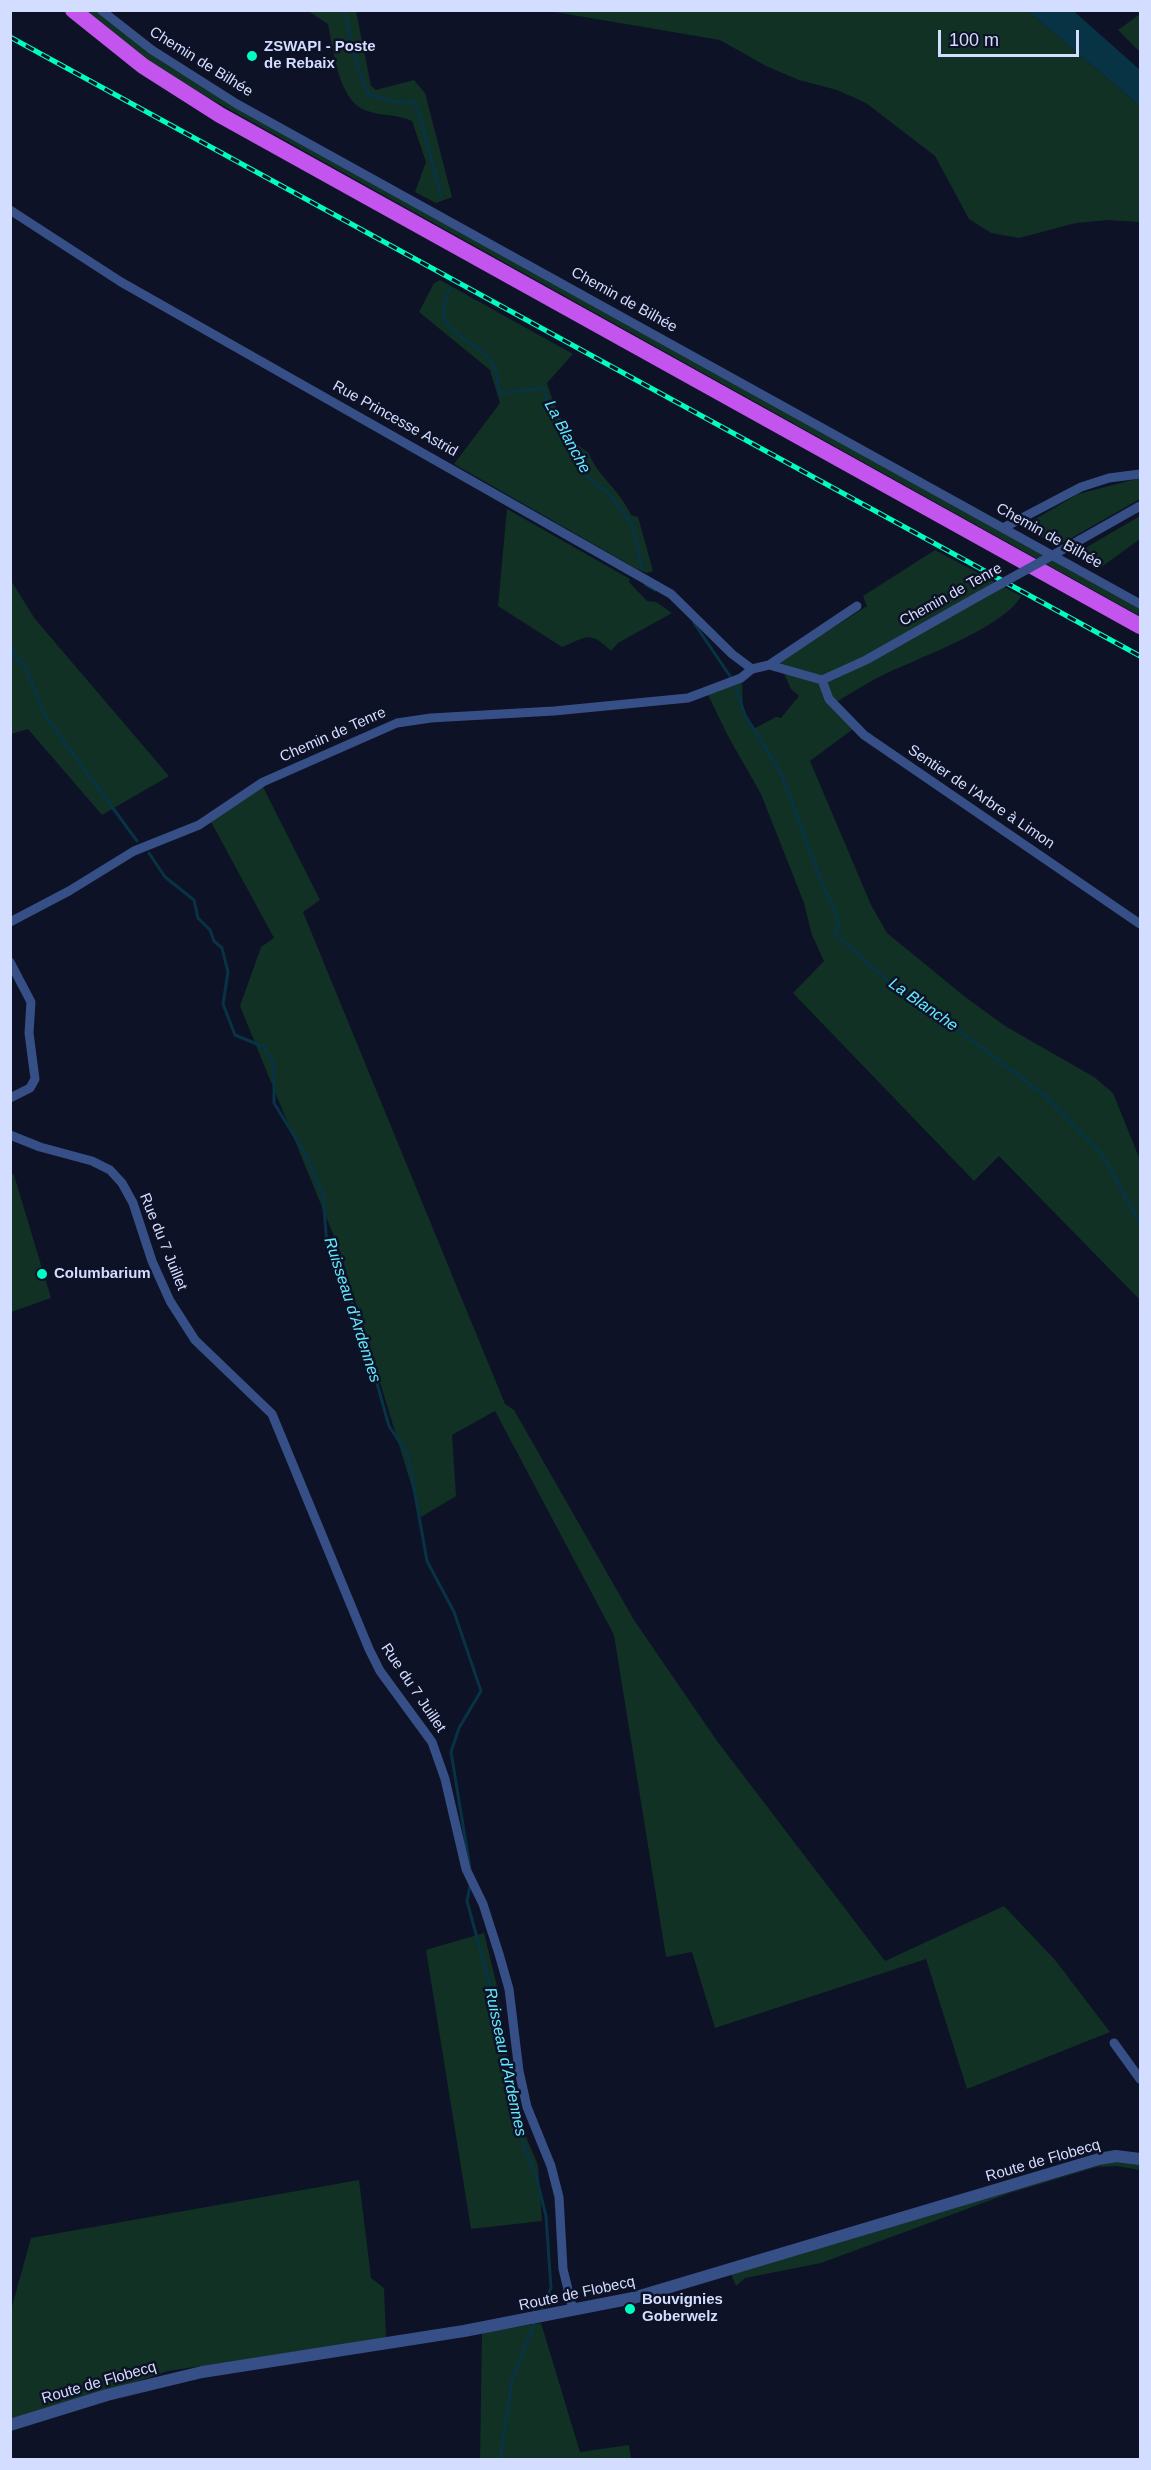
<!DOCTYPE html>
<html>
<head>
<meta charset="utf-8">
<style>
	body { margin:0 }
	#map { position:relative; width:1151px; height:2470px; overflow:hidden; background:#0e1226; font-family:Arial,sans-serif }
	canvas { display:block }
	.frame { position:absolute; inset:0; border:12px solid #d3ddff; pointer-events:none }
	.scale { position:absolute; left:938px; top:30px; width:141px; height:27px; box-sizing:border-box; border:3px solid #d3ddff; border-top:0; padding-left:8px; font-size:18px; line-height:21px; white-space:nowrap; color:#d3ddff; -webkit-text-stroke:4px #0e1226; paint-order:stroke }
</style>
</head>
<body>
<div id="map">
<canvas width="1151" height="2470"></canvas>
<div class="frame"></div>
<div class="scale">100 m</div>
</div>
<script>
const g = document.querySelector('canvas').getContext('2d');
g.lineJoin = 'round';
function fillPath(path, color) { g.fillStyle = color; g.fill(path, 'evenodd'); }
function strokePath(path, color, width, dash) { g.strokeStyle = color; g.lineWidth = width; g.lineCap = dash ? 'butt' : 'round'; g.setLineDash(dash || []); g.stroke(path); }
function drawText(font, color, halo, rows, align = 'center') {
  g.font = font + ' Arial,sans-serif'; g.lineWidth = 5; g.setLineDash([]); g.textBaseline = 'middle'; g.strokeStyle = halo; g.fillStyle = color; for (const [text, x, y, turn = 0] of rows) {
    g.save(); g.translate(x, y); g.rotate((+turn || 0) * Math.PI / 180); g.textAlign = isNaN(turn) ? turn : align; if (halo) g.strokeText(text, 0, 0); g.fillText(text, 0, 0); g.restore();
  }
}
fillPath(new Path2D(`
	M86 11H95L162 62 245 112 1140 609V616L209 98 141 56Z
	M308 11H356L371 86 376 90 414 80 425 93 452 197 436 203 415 192 426 162 412 121C396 114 382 116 367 111 338 102 333 48 328 24Z
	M549 11H1028L1140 106V222L1108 220 1076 223 1019 238 991 233 969 219 935 156 866 103 837 90 799 80 766 66 720 40Z
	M1140 14V52L1118 30Z
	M440 280 573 354 547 383C553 403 569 443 588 452 599 478 619 489 631 515L638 517 653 571 647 573 637 569 454 464 500 403 490 370 419 312 434 283Z
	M1140 478V499L1059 545 1039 536 1032 521 1078 494Z
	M507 509 630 579 629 582 647 601 656 602 672 613 618 643 611 651C589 630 588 637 562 647L498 606Z
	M1140 516V539L1100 568 1075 554Z
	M935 550 1021 596C1005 627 916 659 883 675 867 683 851 693 835 703L853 729 810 761 871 905 887 933 964 996 1005 1026 1094 1077 1113 1093 1140 1160V1300L999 1156 974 1181 793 993 824 961 812 935 804 903 761 794 728 736 708 695 742 681 743 712 755 728 776 717 781 718 799 696 791 689 779 662 867 606 863 596Z
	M10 579 35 619 169 776 102 815 28 729 11 734Z
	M263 787 320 900 303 912 505 1404 514 1410 634 1620 717 1741 885 1961 1004 1906 1055 1960 1110 2032 967 2089 926 1959 715 2028 692 1952 666 1957 614 1635 495 1411 452 1435 456 1496 421 1517 340 1251 240 1006 261 947 274 938 210 820Z
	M11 1173 14 1175 51 1298 11 1312Z
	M484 1933 496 1982 517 2116 538 2165 542 2221 471 2229 426 1950Z
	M1115 2161 1140 2164V2170L1117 2166 1097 2167 1010 2193 821 2263 745 2278 736 2286 731 2274Z
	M359 2180 371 2278 384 2288 386 2338 168 2371 11 2424V2310L31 2238Z
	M541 2323 580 2452 629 2445 631 2459 480 2460 482 2333Z`), '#113125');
fillPath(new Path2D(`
	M1028 11H1073L1077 14 1140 70V106Z`), '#083345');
strokePath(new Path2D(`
	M345 10C351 41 355 67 369 95L396 102H414L421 120 441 196
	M450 289C427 332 470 334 491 361 497 368 498 384 500 393L544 388 548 405 564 425 571 448 587 477 609 494 632 524 642 568
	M646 585 655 590
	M694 623 730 676
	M10 643 15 657 26 668 44 714 137 841
	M735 686 745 715 781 773 820 878 839 921 835 934 904 995 929 1008 1044 1095 1102 1154 1140 1223
	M149 853 165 877 194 900 198 918 210 930 214 941 222 948 228 972 223 1004 235 1035 264 1047 274 1064V1103L306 1155 323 1195 327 1246 336 1258 349 1292 361 1334 362 1350 374 1373 389 1426 408 1455 427 1561 454 1612 481 1691 459 1728 451 1752 470 1868
	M470 1886 467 1901 502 2030 513 2116 537 2180 546 2216 551 2288 542 2308
	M500 2460 512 2380 534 2324`), '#083345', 3);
strokePath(new Path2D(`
	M101 10 152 50 237 104 1140 604
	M10 210 121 282 671 594 732 654 752 669
	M1003 528 1081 487 1109 478 1140 474
	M1080 540 1140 506
	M769 665 822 680 866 660 979 596
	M822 680 829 699 864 735 1140 924
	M10 922 69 891 134 851 199 825 263 782 397 723 431 718 554 711 688 698 741 678 752 669 769 665 857 606
	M10 962 31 1002 29 1033 35 1079 30 1088 10 1098
	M10 1135 40 1147 92 1161 110 1170 122 1183 133 1203 152 1261 170 1301 195 1340 272 1414 369 1649 380 1671 432 1742 445 1779 466 1869 483 1904 499 1954 509 1989 519 2071 527 2107 551 2166 559 2197 563 2269 573 2310
	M1114 2043 1140 2079`), '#374f87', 9);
strokePath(new Path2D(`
	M10 2425 107 2395 202 2372 464 2331 633 2298 1099 2159 1116 2156 1140 2159`), '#374f87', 12);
strokePath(new Path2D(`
	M73 10 143 66 220 115 1140 626`), '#c454ee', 16);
const rail = new Path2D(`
	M10 37 1140 656`);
strokePath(rail, '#00fec3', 5);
strokePath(rail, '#0e1226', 3, [9]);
strokePath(new Path2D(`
	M979 596 1080 540`), '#374f87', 9);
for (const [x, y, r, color] of [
	[252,56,6,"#00fec3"],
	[42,1274,6,"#00fec3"],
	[630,2309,6,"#00fec3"]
]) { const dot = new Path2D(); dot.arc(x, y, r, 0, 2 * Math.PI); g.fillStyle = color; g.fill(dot); strokePath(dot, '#0e1226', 2); }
drawText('bold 15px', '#d3ddff', '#0e1226', [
	["ZSWAPI - Poste",264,47],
	["de Rebaix",264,64],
	["Columbarium",54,1274],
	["Bouvignies",642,2300],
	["Goberwelz",642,2317]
], 'left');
drawText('15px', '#d3ddff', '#0e1226', [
	["Chemin de Bilhée",201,62,32],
	["Chemin de Bilhée",624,300,29],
	["Rue Princesse Astrid",395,419,29],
	["Chemin de Bilhée",1049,536,29],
	["Chemin de Tenre",951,595,-29],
	["Chemin de Tenre",333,735,-24],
	["Sentier de l'Arbre à Limon",981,797,34],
	["Rue du 7 Juillet",163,1242,68],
	["Rue du 7 Juillet",413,1688,56],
	["Route de Flobecq",1043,2161,-16],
	["Route de Flobecq",577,2294,-12],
	["Route de Flobecq",99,2383,-16]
]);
drawText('italic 16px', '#61ebff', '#0e1226', [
	["La Blanche",567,437,62],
	["La Blanche",923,1005,35],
	["Ruisseau d'Ardennes",352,1310,72],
	["Ruisseau d'Ardennes",505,2062,78]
]);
</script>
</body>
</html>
